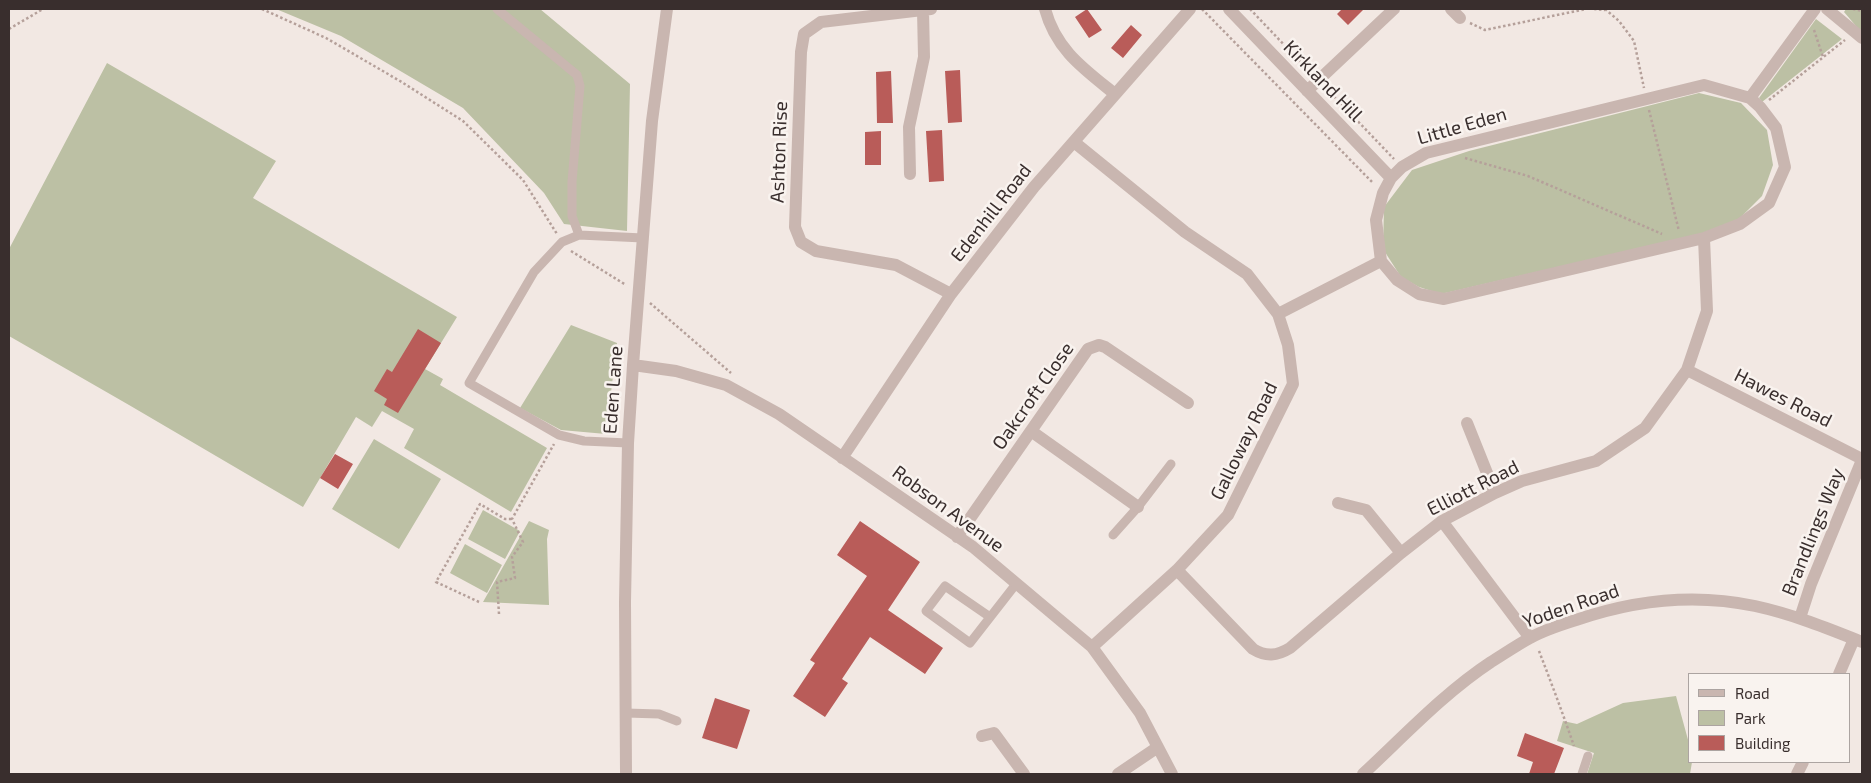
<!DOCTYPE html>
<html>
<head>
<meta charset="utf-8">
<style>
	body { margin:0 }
	#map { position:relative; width:1871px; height:783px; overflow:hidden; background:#f2e8e3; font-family:"Exo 2",sans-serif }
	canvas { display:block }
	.frame { position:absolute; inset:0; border:10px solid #392e2d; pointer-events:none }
	.legend { position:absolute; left:1688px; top:673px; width:162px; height:90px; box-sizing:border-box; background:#f9f3ef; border:1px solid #aca4a1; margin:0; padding:6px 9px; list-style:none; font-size:15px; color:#392e2d }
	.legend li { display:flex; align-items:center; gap:10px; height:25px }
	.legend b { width:25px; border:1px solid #aca4a1 }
</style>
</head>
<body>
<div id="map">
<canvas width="1871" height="783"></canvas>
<div class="frame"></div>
<ul class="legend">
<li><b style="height:6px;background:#c9b6b0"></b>Road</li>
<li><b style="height:14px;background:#bcc0a4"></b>Park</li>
<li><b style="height:14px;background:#b95c59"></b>Building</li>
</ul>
</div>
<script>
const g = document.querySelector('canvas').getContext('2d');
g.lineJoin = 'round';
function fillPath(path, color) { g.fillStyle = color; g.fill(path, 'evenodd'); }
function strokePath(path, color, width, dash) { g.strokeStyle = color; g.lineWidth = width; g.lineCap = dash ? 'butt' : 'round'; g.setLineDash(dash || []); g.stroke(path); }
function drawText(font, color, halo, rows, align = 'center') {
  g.font = font + ' "Exo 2",sans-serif'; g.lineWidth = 5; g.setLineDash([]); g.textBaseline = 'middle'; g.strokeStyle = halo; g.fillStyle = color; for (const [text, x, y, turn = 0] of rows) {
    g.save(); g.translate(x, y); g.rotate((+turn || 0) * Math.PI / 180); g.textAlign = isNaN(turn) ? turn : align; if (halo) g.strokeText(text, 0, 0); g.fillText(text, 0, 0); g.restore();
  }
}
fillPath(new Path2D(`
	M276 9H540L630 84 627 231 564 224 544 193 463 108 341 36Z
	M1846 9H1862V33L1844 12Z
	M1816 19 1842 39 1762 102 1759 98Z
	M107 63 276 161 253 198 457 317 425 369 443 379 440 385 547 448 511 512 404 448 414 429 382 411 372 427 356 417 303 507 129 405 9 336V249Z
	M1699 93 1741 103 1767 130 1773 165 1762 196 1737 221 1697 235 1441 294 1419 287 1401 277 1383 249 1384 207 1412 170 1469 151Z
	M571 325 617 343 606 434 561 430 520 408Z
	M374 439 441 479 399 549 332 509Z
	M483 510 520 531 505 559 468 539Z
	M529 521 549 530 547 539 549 605 483 602Z
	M465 544 502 565 487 593 450 573Z
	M1676 696 1690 747V762H1692L1690 774H1587L1594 753 1557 741 1563 721 1577 724 1623 703Z`), '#bcc0a4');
fillPath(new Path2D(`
	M1087 9 1102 30 1089 38 1075 17Z
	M1342 9H1364L1348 25 1337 14Z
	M1131 25 1142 35 1123 58 1111 48Z
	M960 70 962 122 948 123 945 71Z
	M891 71 893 123H877L876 72Z
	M942 130 944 181 929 182 926 131Z
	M881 131V165H865V132Z
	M418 329 441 343 398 413 384 405 387 399 374 391 387 369 392 372Z
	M335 454 353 464 338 489 320 478Z
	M860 521 920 562 888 610 943 648 925 674 870 637 842 679 848 683 825 717 793 696 815 663 810 660 867 576 837 555Z
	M715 698 750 710 737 749 702 738Z
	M1525 733 1564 748 1554 774H1529L1533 762 1517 756Z`), '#b95c59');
strokePath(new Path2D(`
	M262 9 326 38 400 81 463 121 523 180 557 234
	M1202 9 1373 183
	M1250 9 1309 71
	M1594 9 1605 10
	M1605 9 1619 21 1634 41 1644 88
	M1853 9 1862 11
	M1470 23 1485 30 1586 9
	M9 29 43 9
	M1814 30 1823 57
	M1327 89 1394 159
	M1769 100 1845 40
	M1649 110 1679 231
	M1465 158 1528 176 1662 234
	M571 251 626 285
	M650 303 731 373
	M479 602 436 582 480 504 505 519H512
	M499 614 497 582 515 578 512 557 523 542 512 519 554 444
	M1539 651C1551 682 1563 714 1574 746`), '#b5a09a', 2.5, [2.5, 2.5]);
strokePath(new Path2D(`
	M497 9 577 75 580 86 572 182V216L579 235
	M628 443 584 441 559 435 469 383 534 272 562 242 579 235 643 238
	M1113 535 1138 507 1171 464
	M990 617 945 586 926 611 970 643 1016 584
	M626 713 659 714 677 721
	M1582 774 1588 756`), '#c9b6b0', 9);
strokePath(new Path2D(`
	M931 9 821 22 804 34 801 52 795 227 801 242 816 251 896 265 951 294
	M1045 9C1056 50 1084 69 1115 94
	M1229 9 1391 178
	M1451 9 1460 18
	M1827 9 1862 38
	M1704 85 1750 98 1760 107 1776 128 1785 167 1769 203 1740 224 1704 238 1444 299 1419 294 1397 280 1381 261 1376 220 1383 193 1391 178 1402 167 1426 153Z
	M1307 91 1394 9
	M1750 98 1815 9
	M1074 142 1185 232 1247 274 1278 314 1288 345 1293 384 1228 515 1177 570 1092 647
	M910 174 909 127 924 57 923 10
	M1278 314 1381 261
	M633 365 676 371 726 385 779 414 973 547 1092 647 1140 713 1172 774
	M1687 370 1862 459
	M1467 423 1495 493
	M1031 431 1138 507
	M842 458 951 294 1034 187 1190 9
	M1338 503 1366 510 1401 553
	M1442 521 1530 638
	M957 537 1088 349 1099 345 1105 347 1188 403
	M1177 570 1253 649C1266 657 1277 656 1290 648L1401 553 1442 521 1495 493 1522 481 1596 461 1645 428 1687 370 1707 311 1704 238
	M1800 618 1811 584 1862 460
	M1839 674 1854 639
	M982 736 994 733 1024 774
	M626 774 625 602 628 443 633 365 652 121 667 9
	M1118 774 1158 747
	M1363 774C1404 736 1444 693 1491 662 1504 654 1517 645 1530 638 1544 630 1560 625 1576 620 1634 600 1694 593 1755 606 1792 614 1827 628 1862 642
	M1797 774 1803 762`), '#c9b6b0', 12);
drawText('19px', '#392e2d', '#f9f3ef', [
	["Kirkland Hill",1323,81,46],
	["Little Eden",1462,126,-16],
	["Ashton Rise",779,152,-88],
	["Edenhill Road",991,213,-52],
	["Eden Lane",613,390,-86],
	["Oakcroft Close",1033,396,-55],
	["Hawes Road",1783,398,27],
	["Galloway Road",1244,441,-64],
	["Elliott Road",1473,488,-27],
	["Robson Avenue",948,509,36],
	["Brandlings Way",1813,532,-68],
	["Yoden Road",1571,606,-19]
]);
</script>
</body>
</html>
